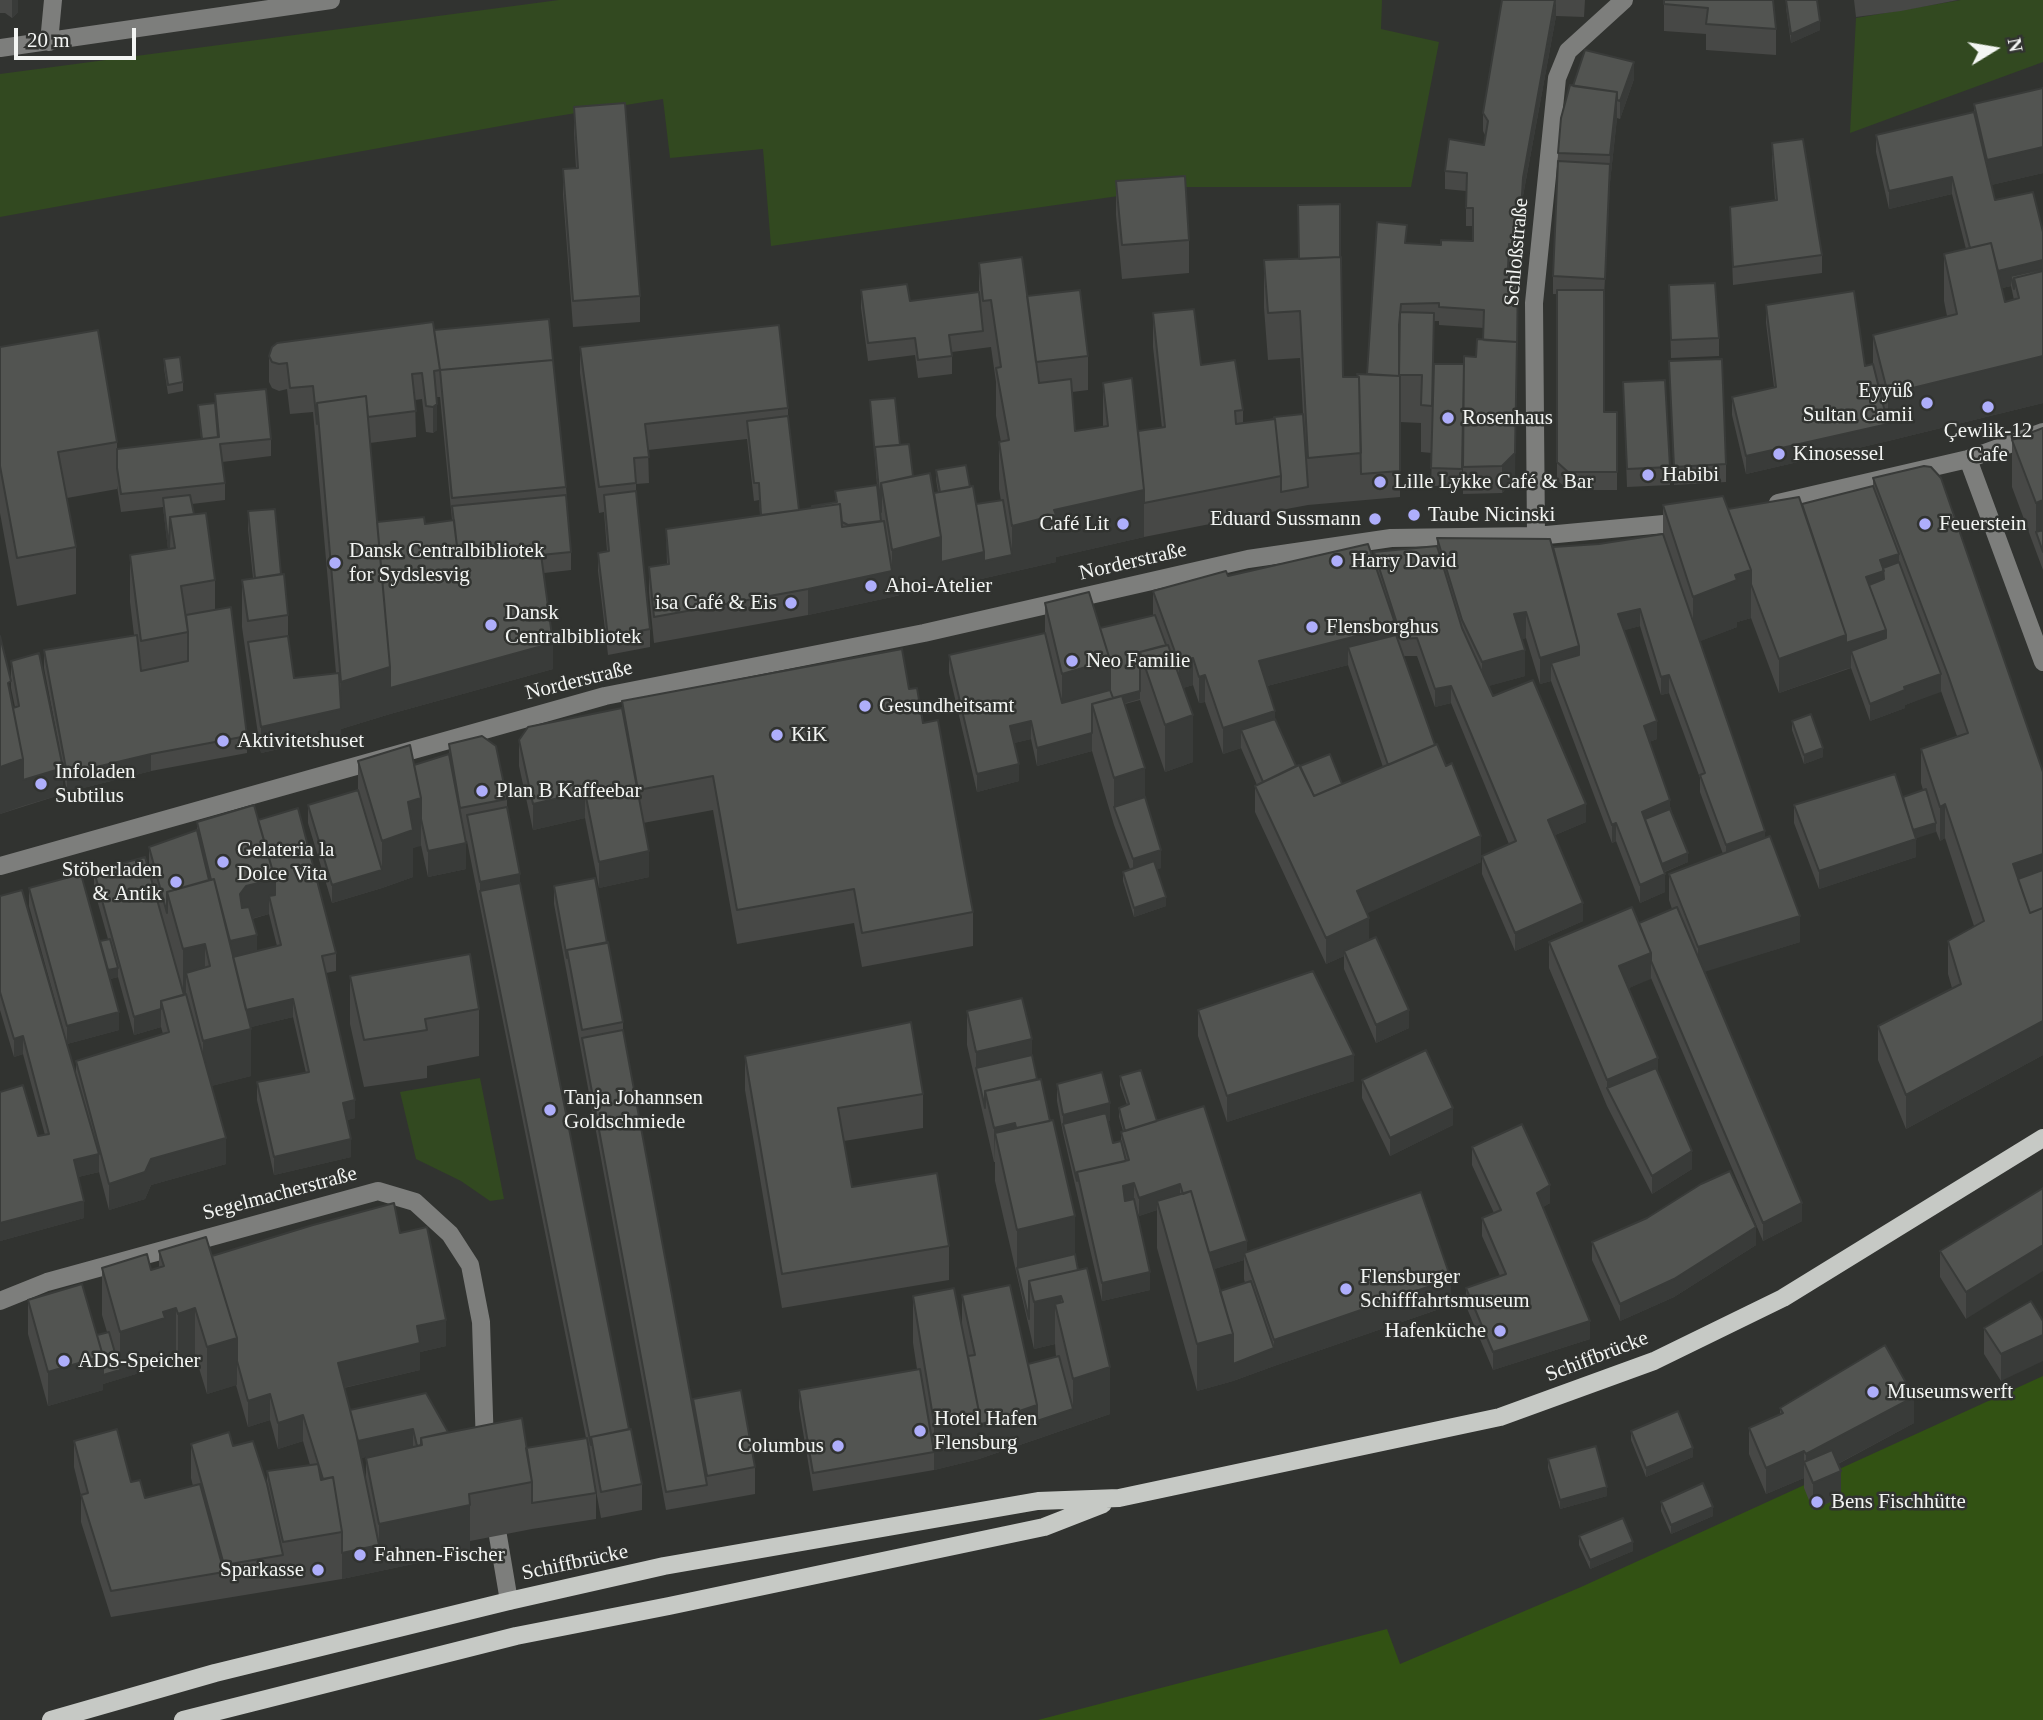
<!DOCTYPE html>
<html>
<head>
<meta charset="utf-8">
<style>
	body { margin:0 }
	#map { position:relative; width:2043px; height:1720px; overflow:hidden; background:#313330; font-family:"Times New Roman",serif }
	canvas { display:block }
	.north { position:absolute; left:1959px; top:14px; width:70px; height:70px; -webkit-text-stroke:5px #313330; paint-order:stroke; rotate:79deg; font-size:19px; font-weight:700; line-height:28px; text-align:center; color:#f3f5f3 }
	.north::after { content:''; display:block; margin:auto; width:24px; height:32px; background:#f3f5f3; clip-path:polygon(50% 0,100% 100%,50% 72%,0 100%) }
	.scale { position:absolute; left:14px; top:28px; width:122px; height:32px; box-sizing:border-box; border:4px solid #f3f5f3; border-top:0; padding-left:9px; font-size:21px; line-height:24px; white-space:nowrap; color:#f3f5f3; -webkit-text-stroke:5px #313330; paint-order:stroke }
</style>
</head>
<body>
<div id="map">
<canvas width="2043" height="1720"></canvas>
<div class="north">N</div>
<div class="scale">20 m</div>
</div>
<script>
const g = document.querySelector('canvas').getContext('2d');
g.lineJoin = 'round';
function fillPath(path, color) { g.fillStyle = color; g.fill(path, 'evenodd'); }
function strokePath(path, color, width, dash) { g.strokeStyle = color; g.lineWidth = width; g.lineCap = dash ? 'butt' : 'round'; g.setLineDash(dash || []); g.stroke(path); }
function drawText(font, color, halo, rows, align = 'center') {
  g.font = font + ' "Times New Roman",serif'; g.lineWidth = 5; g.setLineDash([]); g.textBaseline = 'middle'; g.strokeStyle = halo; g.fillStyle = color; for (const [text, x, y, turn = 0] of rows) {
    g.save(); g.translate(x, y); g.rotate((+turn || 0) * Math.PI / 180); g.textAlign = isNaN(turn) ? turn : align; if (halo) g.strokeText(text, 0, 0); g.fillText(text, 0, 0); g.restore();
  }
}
fillPath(new Path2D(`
	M559 0H1382L1381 29 1439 42 1411 187H1181L771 246 763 149 670 158 663 99 539 119 0 217V74Z
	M1961 0H2043V62L1850 133 1856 18Z
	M480 1078 504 1199 490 1201 461 1181 416 1159 400 1092Z`), '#324920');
fillPath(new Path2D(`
	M2043 1376V1720H1038L1387 1629 1400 1664 1581 1587Z`), '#325213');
strokePath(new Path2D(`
	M49 42 53 0
	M0 48 331 0
	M1968 459 2043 662
	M1778 503 1968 459 2043 432
	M1536 536 1534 303 1557 78 1568 51 1624 0
	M0 866 605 696 924 633 1248 559 1391 538 1536 536 1685 522
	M0 1301 47 1282 378 1191 415 1202 450 1234 470 1265 481 1322 485 1447
	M498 1536 509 1601`), '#7d7e7c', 18);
strokePath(new Path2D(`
	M51 1720 215 1673 509 1601 664 1566 1038 1501 1119 1498 1500 1417 1654 1361 1783 1298 2043 1138
	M183 1720 516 1636 669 1606 1044 1527 1103 1504`), '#c6c9c5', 18);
fillPath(new Path2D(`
	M0 0H18V12L12 18 5 13H0Z
	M1502 0H1585L1584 17 1556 16 1523 196 1519 263 1509 262 1515 479 1502 493 1463 494V425L1462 486H1431L1432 453 1421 452V423L1400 422V497L1308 505 1281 510 1144 537 1056 557V562L941 588V584L892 597 808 615 654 643 649 593V567L667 564 666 529 760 515 759 500 754 501 747 439 648 450 649 483 636 484V491L650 629V647L608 655 598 571V553L607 551 604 512 599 513 580 373V347L788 408V416L799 510 836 503 835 491 877 485 870 400 900 445 913 476 934 493 938 492 936 479V470L970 487 976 504 1001 501 999 489V442H1001L996 416V382L991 347 952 352V374L918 378 915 355 868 361 861 308V290L910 301 979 292V263L1027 296 1088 356V390L1072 392 1075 431 1103 427V383L1138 431 1162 428 1153 347V313L1243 410V423L1303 414 1300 358 1268 360 1264 308V260L1299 259 1343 377H1357L1367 374 1407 243 1441 245 1473 241V226H1466V191L1445 189V171L1484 145 1485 135 1483 131V113ZM1434 321H1439V325L1484 328 1483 340 1476 357 1464 364H1434Z
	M1664 0H1773L1776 29V55L1706 50V34L1664 31Z
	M1786 0 1820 30 1791 43 1786 8Z
	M1854 0H1958L1901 11 1856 17Z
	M1634 79 1620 119 1617 118 1610 182 1604 297V412H1617V490H1568L1557 480V294H1553V276L1558 153 1573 86Z
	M1974 104 2043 173 1991 185 1995 200 2033 192 2043 403 1888 441 1746 474 1732 415V397L1774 387 1766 323V305L1865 366 1873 364V335L1947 316 1944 301V254L1966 249 1952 194 1889 209 1876 152V135L1974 112ZM2011 286 2014 300 2005 302 2002 288Z
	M574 107 640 296V322L573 327 563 195V169L576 168 574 133Z
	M1772 143 1822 255V273L1733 285 1730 207 1775 200 1772 161Z
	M1116 181 1189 240V273L1122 279 1116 215Z
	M1669 285 1719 338V356L1671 358Z
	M434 330 566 487 571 552V570L544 573 553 669 390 714 341 729V735L261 753 248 669 242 627V580L253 578 248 529V511L281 574 288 615V636L294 678 336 673 313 412 290 414 287 389 279 391 272 388 269 382V356ZM436 397H440L452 520 425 524 377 522 370 443 416 437 415 400 422 399 426 432 433 433 437 430Z
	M0 347 117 442V449L201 439 198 405 215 403V394L271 439V456L222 462 225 483V500L192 504 194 514 215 580V610L247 736V753L151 771 67 792 63 771V794L0 814 11 696 13 708 15 707 11 688V661L59 746 44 668V650L134 635 130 602V555L168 549 163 507 121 512 117 486V489L67 498 76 547V594L17 606 0 513Z
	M164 359 183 382V391L168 394 164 368Z
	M1669 361 1726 464V482L1674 485Z
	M1623 382 1670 467V485L1627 487Z
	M2043 428V570L2012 487V440Z
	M1873 478 2043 772V1055L1906 1129 1878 1060V1026L1952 988 1948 974V941L1974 926 1945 838 1940 841 1936 831 1916 838V857L1819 889 1794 823V805L1903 797 1923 790 1921 783V749L1957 736 1941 691 1905 705V708L1870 721 1851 668 1779 693 1751 618 1737 622V627L1700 641 1800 942 1705 971 1802 1221 1763 1241 1651 978 1629 988 1692 1169 1652 1194 1607 1106 1549 968V942L1639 923 1672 909 1669 900V874L1723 854 1700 792V778L1669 693 1661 695 1640 626 1624 630 1657 739 1649 742 1688 862 1665 872V892L1640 903 1616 841 1612 843 1551 681 1540 684 1526 638 1521 639 1525 676 1488 686 1493 696 1586 822 1555 835 1583 921 1515 951 1482 874V856L1509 844 1451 703 1435 707 1417 656H1404L1435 745 1481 862 1367 913 1369 940 1409 1028 1376 1043 1344 969V956L1326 964 1255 812V786L1257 785 1241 748 1223 754 1205 702 1199 703 1193 685 1183 688 1193 762 1165 772 1140 700 1125 704 1161 868 1157 869 1166 906 1134 917 1123 881V872L1130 869 1114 825 1092 751 1037 766 1031 739 1014 743 1019 781 977 792 949 673V655L1045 633V603L1100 628 1153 615V591L1228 576 1374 560V552L1437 546V538L1553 547 1599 544 1663 534V505L1728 509 1802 504 1873 486ZM1348 665 1383 767 1342 784 1300 766H1296L1275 719 1267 686Z
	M909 689 923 723 973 912V946L862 967 854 923 737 944 713 810 643 823 649 877 599 888 585 818 533 830 519 766V740L622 708V701Z
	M1792 721 1823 757 1804 764 1792 730Z
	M449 744 507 799V807L520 883 629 1429 642 1484V1510L601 1518 593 1474 596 1493V1519L532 1529 470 1541V1552L342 1579 111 1617 81 1522V1495L74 1467V1441L131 1482 145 1498 193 1486 191 1478V1444L233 1446 267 1484V1471L310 1465 303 1441 278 1449 270 1420 248 1427 236 1385 207 1394 195 1355 178 1361 176 1355 165 1358V1365L103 1384V1390L48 1406 28 1334V1300L97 1335 107 1332 102 1315V1268L151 1270 159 1268V1251L212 1256 400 1233 446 1346 420 1352V1370L344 1388 350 1410 448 1432 526 1448 586 1438 467 841H465L466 869 428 877 421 845 413 848V877L382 888 332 903 308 823V805L358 790V761L414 765 449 754ZM413 1447 366 1458V1479L361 1458Z
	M258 820 336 953V971L326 973 355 1118 347 1120 351 1157 274 1175 257 1100V1082L306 1073 293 1017 251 1027V1076L211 1086 226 1164 151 1185 145 1199 109 1210 99 1172 78 1177 84 1218 0 1241V1092L38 1136 45 1135 23 1054 14 1057 0 1010V896L76 1074V1061L163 1034 161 1027 134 1035 118 977 110 979 119 1030 67 1044 29 906V888L100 941 108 939 94 889V871H149V847L197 830V822ZM269 914 277 946 257 951 252 919Z
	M554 886 607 943 623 1022V1030L693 1407V1399L755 1467V1494L666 1510 554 904Z
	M350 976 479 1009V1056L427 1066V1078L364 1087 350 1024Z
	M1198 1010 1354 1081 1227 1122 1198 1036Z
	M967 1011 1032 1055 1110 1414 979 1459 934 1470 813 1491 799 1408V1390L917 1369 913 1343V1296L962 1325V1295L1028 1364 1056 1357 1055 1344 1034 1349 995 1181V1162H994L967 1045Z
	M745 1056 923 1094V1128L844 1141 852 1187 949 1246V1280L782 1308 745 1090Z
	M1120 1076 1157 1121 1247 1252 1451 1305 1274 1366 1233 1381 1197 1391 1157 1248V1210L1139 1216 1134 1201 1150 1290 1102 1301 1063 1133 1057 1101V1084L1110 1121H1108L1113 1143 1121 1141V1132L1123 1131 1119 1117V1108L1127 1105 1120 1085ZM1244 1260V1279L1245 1283 1220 1291 1214 1269Z
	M1362 1080 1453 1125 1390 1156 1362 1098Z
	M1472 1147 1550 1203 1543 1207 1590 1339 1493 1370 1466 1306V1288L1500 1276 1482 1236V1218L1494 1213 1472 1165Z
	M2043 1188 1966 1319 1940 1277V1251Z
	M1592 1242 1756 1245 1674 1297 1620 1321 1592 1260Z
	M2031 1301 2001 1381 1984 1354V1328Z
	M1780 1408 1914 1423 1838 1464 1841 1497 1813 1510 1804 1488V1478L1766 1494 1749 1454V1428L1780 1414Z
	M1631 1431 1693 1457 1646 1477 1631 1440Z
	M1548 1459 1607 1496 1560 1509 1548 1468Z
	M1661 1502 1713 1516 1671 1534 1661 1511Z
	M1579 1536 1633 1551 1590 1569 1579 1545Z`), '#474846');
fillPath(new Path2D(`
	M12 0H18V12L12 18Z
	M1556 0V16L1523 196 1519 263 1523 178Z
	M1820 21V30L1791 43V34Z
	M1634 62V79L1620 119V101Z
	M1617 92V118L1610 182 1605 297 1610 155Z
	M2043 147V173L1987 186V160Z
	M1952 177V194L1889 209V191Z
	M2043 260V278H2014L2011 276V286L1977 294V276Z
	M1518 270 1515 479 1502 493V466Z
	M1434 313V361L1432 453V406Z
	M2043 356V403L1888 441 1746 474V456L1888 424V394Z
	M437 404V430L433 433V407Z
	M1144 490V537L1056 557V562L941 588V562L984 552 1012 555V526L1054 510Z
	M2043 500V547L2036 532V550V503Z
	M941 537V585L892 597 808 615V589L892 571V550Z
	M1899 554V580L1872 601 1866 577 1880 560Z
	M1751 570V618L1737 622V627L1693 644V597L1735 575Z
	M1640 609V626L1618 632V614Z
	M1526 612V638L1514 641V614Z
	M1396 626V653L1348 647V665L1259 688V661Z
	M1886 630V656L1851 651V668L1846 669V643Z
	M1846 635V669L1779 693V659Z
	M553 643V669L390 714V688Z
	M1579 646V672L1551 663V681L1540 684V658Z
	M1525 650V676L1482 688V662Z
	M1193 658V685L1179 689V663Z
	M1110 660 1140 691V699L1095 712 1092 704 1062 721V674Z
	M390 667V714L341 729V735L261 753V727L341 709V682Z
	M1941 674V692L1905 705V708L1870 721V704L1904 687Z
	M1205 675V702L1199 703V677Z
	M1669 675V693L1661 695V677Z
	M1451 686V703L1435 707V689Z
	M1275 711V737L1241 730V748L1223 754V728Z
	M1193 715V762L1165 772V725Z
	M1031 721V739L1010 744V726Z
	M1657 721V739L1644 744V726Z
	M1092 733V751L1037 766V748Z
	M1823 748V757L1804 764V755Z
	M151 754V771L67 792V774Z
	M23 759V806L0 814V767Z
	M1019 764V781L977 792V774Z
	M63 768V794L23 806V780Z
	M1145 768V815L1114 807V778Z
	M585 792V818L533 830V804Z
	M421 798V846L413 848V877L382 888 332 903V885L382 870V841L408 802Z
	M1670 800V818L1642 821V812Z
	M1586 804V822L1548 838V820Z
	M1945 804V838L1940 841V807Z
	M1616 823V841L1612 843V825Z
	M1936 823V832L1911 840V831Z
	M1765 831V849L1726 863V845Z
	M1481 836V862L1357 918V891Z
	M1916 839V857L1819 889V871Z
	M466 843V869L428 877V851Z
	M1161 850V868L1133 877V859Z
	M649 851V877L599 888V862Z
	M1688 853V862L1659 874V865Z
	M2043 854V888L2018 896 2013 864Z
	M520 874V900L480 891V882Z
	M1665 874V892L1640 903V885Z
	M275 879V913L269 896V914L246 920 240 928V894L246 886Z
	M1166 897V906L1134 917V908Z
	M1583 903V921L1515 951V933Z
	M1800 916V942L1698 974V947Z
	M1369 918V944L1344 951V956L1326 964V938Z
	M257 935V969L231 975 227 942Z
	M205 944V991L186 973V996H183V949Z
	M1651 953V979L1619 992V966Z
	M118 968V977L106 980V971Z
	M293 999V1017L239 1030V1012Z
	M161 1009V1027L134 1035V1017Z
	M1409 1010V1028L1376 1043V1025Z
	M119 1012V1030L67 1044V1026Z
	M2043 1021V1055L1906 1129V1095Z
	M251 1029V1076L203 1088V1041Z
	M23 1036V1054L14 1057V1039Z
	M1032 1039V1073L976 1068V1052Z
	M1354 1055V1081L1227 1122V1096Z
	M1658 1058V1085L1607 1088V1080Z
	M355 1100V1118L343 1121V1103Z
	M1110 1103V1121L1065 1132 1063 1124V1133V1115Z
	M1453 1108V1125L1390 1156V1138Z
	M1015 1123V1157L995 1133 994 1162V1128Z
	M226 1138V1164L151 1185 145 1199 109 1210V1184L151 1159Z
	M351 1139V1157L274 1175V1157Z
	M1692 1151V1169L1652 1194V1176Z
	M99 1154V1172L74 1178V1160Z
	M1134 1183V1201L1123 1204V1186Z
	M1180 1184V1202L1157 1201V1210L1139 1216V1198Z
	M1550 1185V1203L1537 1211V1193Z
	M84 1201V1218L0 1241V1223Z
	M1802 1203V1221L1763 1241V1223Z
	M1075 1216V1263L1017 1268V1230Z
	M1756 1227V1245L1674 1297 1620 1321V1304Z
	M1247 1241V1259L1244 1253V1260L1202 1273V1255Z
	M2043 1245V1271L1966 1319V1292Z
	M1150 1272V1290L1102 1301V1283Z
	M1451 1279V1305L1274 1366 1233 1381 1197 1391V1344L1233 1334 1274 1348V1340Z
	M1061 1296V1329L1055 1304V1344L1034 1349V1302Z
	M176 1308V1355L165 1358V1365L120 1379V1332L163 1312Z
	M195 1308V1355L178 1361V1314Z
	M446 1320V1346L420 1352V1370L338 1389V1363L417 1326Z
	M1590 1321V1339L1493 1370V1352Z
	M2043 1335V1361L2001 1381V1354Z
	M237 1338V1385L207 1394V1347Z
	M103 1356 120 1370V1379L103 1384V1390L48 1406V1372Z
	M1110 1367V1414L1037 1439V1421L1073 1409V1379Z
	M270 1394V1420L248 1427V1401Z
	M1914 1397V1423L1811 1478 1806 1468V1454Z
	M1037 1405V1439L979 1459 934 1470V1423L979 1412Z
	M303 1415V1441L278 1449V1423Z
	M413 1429V1447L356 1459V1441Z
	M1693 1448V1457L1646 1477V1468Z
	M1804 1451V1478L1766 1494V1468Z
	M1841 1471V1497L1813 1510V1483Z
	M1607 1487V1496L1560 1509V1500Z
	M470 1505V1552L342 1579V1553L379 1545V1524Z
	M1713 1507V1516L1671 1534V1525Z
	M1633 1542V1551L1590 1569V1560Z`), '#393b39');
const building = new Path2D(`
	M1502 0H1555L1523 178 1519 245 1509 244 1508 269 1518 270 1517 350V342L1483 340 1484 310 1439 307V303L1401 304 1399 325V376L1367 374 1377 222 1407 225 1405 243 1441 245V240L1473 241V208H1466L1467 173 1445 171 1449 139 1484 145 1488 121 1483 113Z
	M1664 0H1773L1776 29 1706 24 1708 8 1664 4Z
	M1786 0H1817L1820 21 1791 34Z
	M1585 50 1634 62 1620 101 1617 100V92L1573 86Z
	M1570 85 1617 92 1610 155 1558 153 1561 118Z
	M2043 88V147L1987 160 1974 104Z
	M625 103 640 296 573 301 563 169 578 168 574 107Z
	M1974 112 1995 200 2033 192 2043 232V260L1998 271 1991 243 1970 248 1952 177 1889 191 1876 135Z
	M1803 139 1822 255 1733 267 1730 207 1777 200 1772 143Z
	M1558 161 1610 164 1605 279 1553 276Z
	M1185 176 1189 240 1122 245 1116 181Z
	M1340 204V257L1299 259 1298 205Z
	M1991 243 2005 302 2019 298 2014 278 2043 271V356L1888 394 1873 335 1957 314 1944 254Z
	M1022 257 1039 383 1071 379 1075 431 1108 426 1103 383 1132 378 1144 490 1054 510 1056 515 1012 526 999 442 1009 440 996 368 1001 367 991 300 983 301 979 263Z
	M1341 257 1343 377H1359L1361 453 1308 458 1300 311 1268 313 1264 260Z
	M2043 269V271L2014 278V289L2011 276Z
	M1715 283 1719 338 1671 340 1669 285Z
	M907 284 910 301 979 292 983 331 949 335 952 356 918 360 915 338 868 343 861 290Z
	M1080 290 1088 356 1036 362 1027 296Z
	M1557 290H1604V412H1617V472H1568L1557 462Z
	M1854 291 1865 366 1873 364 1888 424 1746 456 1732 397 1776 387 1766 305Z
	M1194 309 1201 365 1235 360 1243 410 1235 411 1236 424 1275 419 1281 476 1144 503V490L1138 431 1165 427 1153 313Z
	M1400 312 1434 313 1432 406 1421 405 1422 375H1399Z
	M549 319 553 360 440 370 434 330Z
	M433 322 440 370 434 371 437 404 433 407 426 406 422 373 412 374 416 411 368 417 366 396 317 403V424L313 386 290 388 287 363 279 364 272 362 269 356 272 347 277 343Z
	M779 325 788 408 645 424 649 457 634 458 636 483 599 487 580 347Z
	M98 330 117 442 58 452 76 547 17 558 0 466V347Z
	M1477 339 1517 342 1515 453 1502 466 1463 467 1464 356 1476 357Z
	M180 357 183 382 168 385 164 359Z
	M1722 359 1726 464 1674 467 1669 361Z
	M553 360 566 487 452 498 440 370Z
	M1434 364H1464L1462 469 1431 468Z
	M1357 374 1400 376V471L1361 474 1359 377H1358Z
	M1665 380 1670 467 1627 469 1623 382Z
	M266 389 271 439 220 444 225 483 121 494 117 468V449L219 437 215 394Z
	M366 396 390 667 341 682 317 403Z
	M895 398 900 445 875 447V456L870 400Z
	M215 403 218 437 202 439 198 405Z
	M1303 414 1308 487 1281 492V476L1275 419H1274V417Z
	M788 416 799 510 761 515 759 483H754L747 421Z
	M2043 428V500L2036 503 2012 440Z
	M909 444 913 476 881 483V512L875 447Z
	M966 465 970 487 940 492 936 470Z
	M1924 466 1931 467 1941 478 2043 772V854L2013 864 2030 913 2043 908V1021L1906 1095 1878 1026 1961 984 1948 941 1984 921 1945 804 1940 807 1921 749 1968 733 1948 675 1873 478Z
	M930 473 941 537 892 550 881 483Z
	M877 485 881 521 848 525 842 522 840 504 812 508V506L837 502 835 491Z
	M973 486 984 552 941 562V537L934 493Z
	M1873 486 1899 554 1880 560 1884 571 1866 577 1886 630 1846 643V635L1802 504Z
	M636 491 650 629 608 637 598 553 609 551 604 495Z
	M190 495 194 514 170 517 169 549 163 498Z
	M566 495 571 552 541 555 540 547 458 555 452 506Z
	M1723 496 1751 570 1735 575 1737 580 1693 597 1663 505Z
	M1799 497 1846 635 1779 659 1751 584V570L1728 509Z
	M1003 500 1012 555 984 561V552L976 504Z
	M840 504 842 527 884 521 892 571 808 589 654 617 649 567 669 564 666 529Z
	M275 509 281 574 255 578 248 511Z
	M206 513 215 580 181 586 188 632 141 641 130 555 175 548 170 517Z
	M424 517 425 524 454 520 458 555 540 547 553 643 390 688V667L377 522Z
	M2043 530V552L2036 532Z
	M1663 534 1765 831 1726 845 1700 775 1705 773 1669 675 1661 677 1640 609 1618 614 1657 721 1644 726 1670 800 1642 812 1665 874 1640 885 1616 823 1612 825 1551 663 1579 655V646L1553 547 1599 544Z
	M1437 538 1550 539 1579 646 1540 658 1526 612 1514 614 1525 650 1482 662 1462 620Z
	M1368 544 1396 626 1259 661 1275 711 1223 728 1205 675 1199 677 1193 658 1179 663 1153 591 1226 571 1228 576Z
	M1437 546 1462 628 1493 696 1533 680 1586 804 1548 820 1583 903 1515 933 1482 856 1516 841 1451 686 1435 689 1417 638 1402 639 1374 552Z
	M1899 562 1941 674 1904 687 1905 690 1870 704 1851 651 1886 638V630L1869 585 1884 579 1883 568Z
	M284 574 288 615 248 621 242 580Z
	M1089 592 1110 660 1062 674 1045 603Z
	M231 607 247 736 151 754 67 774 44 650 137 635 141 671 188 661V632L186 615Z
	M1155 615 1166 645 1140 652V691L1113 698 1110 690V660L1100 628Z
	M1045 633 1062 703 1110 690 1113 698 1092 704V733L1037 748 1031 721 1010 726 1019 764 977 774 949 655Z
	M1396 635 1435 745 1388 765 1348 647Z
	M0 636 11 681 8 683 23 759 0 767Z
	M288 636 294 678 339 673 341 709 261 727 248 642Z
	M1168 645 1193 715 1165 725 1140 652Z
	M902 649 909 689 917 688 923 723 938 720 973 912 862 933 854 889 737 910 713 776 638 790 622 701Z
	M39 653 63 768 23 780V759L13 708 19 706 11 661Z
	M1122 696 1145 768 1114 778 1092 704Z
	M622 708 649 851 599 862 585 792 533 804 519 740 528 727Z
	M1811 714 1823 748 1804 755 1792 721Z
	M1275 719 1296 766 1263 782 1241 730Z
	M482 736 496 746 507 799 460 808 449 744Z
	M1437 744 1446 766 1452 763 1481 836 1357 891 1369 918 1326 938 1255 786 1299 765 1314 796Z
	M410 745 421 798 408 802 413 830 382 841 358 761Z
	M449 754 466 843 428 851 421 819V798L414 765Z
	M1330 754 1342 784 1314 796 1300 766Z
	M1895 774 1916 839 1819 871 1794 805Z
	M1926 789 1936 823 1913 830 1903 797Z
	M358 790 382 870 332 885 308 805Z
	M1145 797 1161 850 1133 859 1114 807Z
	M254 805 275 879 246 886 240 894 242 908 249 907 257 935 230 941 214 879 211 880 197 822Z
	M507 807 520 874 480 882 467 815Z
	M298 808 336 953 322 956 355 1100 343 1103 351 1139 274 1157 257 1082 309 1072 293 999 246 1010 233 957 281 945 269 896 275 895V879L258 820Z
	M1670 809 1688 853 1662 864 1645 819Z
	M197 830 209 880 167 892V913L149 847Z
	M1770 836 1800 916 1698 947 1669 874Z
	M145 857 184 995 161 1001V1009L134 1017 94 871Z
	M1154 861 1166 897 1134 908 1123 872Z
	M2043 870V908L2030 913 2018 879Z
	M81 874 119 1012 67 1026 29 888Z
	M595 878 607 943 567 950V958L554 886Z
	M214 879 251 1029 203 1041 186 973 210 966 205 944 183 949 167 892Z
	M520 883 629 1429 591 1437V1445L480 891Z
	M22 890 99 1154 74 1160 84 1201 0 1223V1092L23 1085 38 1136 49 1134 23 1036 14 1039 0 992V896Z
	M1632 907 1651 953 1619 966 1658 1058 1607 1080 1549 942Z
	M1677 907 1802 1203 1763 1223 1651 961V953L1639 923Z
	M1376 937 1409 1010 1376 1025 1344 951Z
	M110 939 118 968 108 970 100 941Z
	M608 942 623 1022 582 1030 567 950Z
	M470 954 479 1009 425 1019 427 1030 364 1040 350 976Z
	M1313 971 1354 1055 1227 1096 1198 1010Z
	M186 994 226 1138 151 1159 145 1172 109 1184 76 1061 169 1032 161 1001Z
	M1022 998 1032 1039 976 1052 967 1011Z
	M911 1022 923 1094 838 1108 852 1187 937 1173 949 1246 782 1274 745 1056Z
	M623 1030 707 1485 666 1492 582 1038Z
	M1426 1050 1453 1108 1390 1138 1362 1080Z
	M1032 1055 1037 1079 985 1091V1108L976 1068Z
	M1656 1068 1692 1151 1652 1176 1607 1088Z
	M1141 1070 1157 1121 1125 1131 1119 1108 1129 1104 1120 1076Z
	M1102 1072 1110 1103 1063 1115 1057 1084Z
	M1041 1079 1050 1121 1016 1128 1015 1123 994 1128 985 1091Z
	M1204 1106 1247 1241 1209 1253 1191 1191 1183 1194 1180 1184 1139 1198 1134 1183 1123 1186 1125 1201 1134 1199 1150 1272 1102 1283 1077 1172 1129 1160 1121 1132Z
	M1106 1113 1113 1143 1121 1141 1126 1161 1077 1172V1181L1063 1124Z
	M1053 1120 1075 1216 1017 1230 995 1133Z
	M1522 1124 1550 1185 1537 1193 1590 1321 1493 1352 1466 1288 1506 1274 1482 1218 1501 1210 1472 1147Z
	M1730 1171 1756 1227 1674 1279 1620 1304 1592 1242 1647 1218 1701 1184Z
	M2043 1188V1245L1966 1292 1940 1251Z
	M1191 1191 1233 1334 1197 1344 1157 1201Z
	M1421 1192 1451 1279 1274 1340 1244 1253Z
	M394 1203 400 1233 427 1227 446 1320 417 1326 420 1343 338 1363 356 1433 379 1545 342 1553V1532L333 1477 323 1479 303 1415 278 1423 270 1394 248 1401 237 1361V1338L212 1256 313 1225Z
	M206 1237 237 1338 207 1347 195 1308 178 1314 176 1308 163 1312 165 1318 120 1332 102 1268 147 1254 151 1270 164 1266 159 1251Z
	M1075 1254 1078 1270 1029 1281V1319L1017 1268Z
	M1087 1268 1110 1367 1073 1379 1055 1304 1063 1302 1061 1296 1034 1302 1029 1281Z
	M1251 1281 1274 1348 1233 1364V1334L1220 1291Z
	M82 1284 103 1356 48 1372 28 1300Z
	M1010 1285 1037 1405 979 1425V1412L968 1356 975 1355 962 1295Z
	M954 1288 979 1412 934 1423 913 1296Z
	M2031 1301 2043 1321V1335L2001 1354 1984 1328Z
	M109 1332 120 1370 103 1375V1356L97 1335Z
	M1885 1345 1914 1397 1806 1454 1804 1451 1766 1468 1749 1428 1783 1413 1780 1408Z
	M1059 1356 1073 1409 1037 1421V1405L1028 1364Z
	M920 1369 934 1452 813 1473 799 1390Z
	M741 1390 755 1467 707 1476 693 1399Z
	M426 1393 448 1432 421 1438V1445L417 1446 413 1429 358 1441 350 1410Z
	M1678 1411 1693 1448 1646 1468 1631 1431Z
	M522 1418 532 1482 469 1494 470 1505 379 1524 366 1458 422 1445 421 1438Z
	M117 1429 131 1482 140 1480 145 1498 200 1484 224 1572 111 1591 81 1495 88 1493 74 1441Z
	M631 1429 642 1484 601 1492 591 1437Z
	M229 1432 233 1446 253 1441 267 1484 283 1555 224 1565 191 1444Z
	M587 1438 596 1493 532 1503V1482L526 1448Z
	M1596 1446 1607 1487 1560 1500 1548 1459Z
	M1832 1450 1841 1471 1813 1483 1804 1462Z
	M318 1464 321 1480 333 1477 342 1532 283 1542 267 1471Z
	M1703 1483 1713 1507 1671 1525 1661 1502Z
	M1623 1518 1633 1542 1590 1560 1579 1536Z`);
fillPath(building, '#525451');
strokePath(building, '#393b39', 2);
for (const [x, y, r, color] of [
	[1927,403,7,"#aeaefb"],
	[1988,407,7,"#aeaefb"],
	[1448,418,7,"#aeaefb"],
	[1779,454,7,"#aeaefb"],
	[1648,475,7,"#aeaefb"],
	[1380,482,7,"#aeaefb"],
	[1414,515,7,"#aeaefb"],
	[1375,519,7,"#aeaefb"],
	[1123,524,7,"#aeaefb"],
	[1925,524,7,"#aeaefb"],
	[1337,561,7,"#aeaefb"],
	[335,563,7,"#aeaefb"],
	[871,586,7,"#aeaefb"],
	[791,603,7,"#aeaefb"],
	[491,625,7,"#aeaefb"],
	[1312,627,7,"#aeaefb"],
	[1072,661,7,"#aeaefb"],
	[865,706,7,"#aeaefb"],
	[777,735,7,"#aeaefb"],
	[223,741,7,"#aeaefb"],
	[41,784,7,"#aeaefb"],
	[482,791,7,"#aeaefb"],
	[223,862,7,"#aeaefb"],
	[176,882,7,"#aeaefb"],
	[550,1110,7,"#aeaefb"],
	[1346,1289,7,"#aeaefb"],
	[1500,1331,7,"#aeaefb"],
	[64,1361,7,"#aeaefb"],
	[1873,1392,7,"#aeaefb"],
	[920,1431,7,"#aeaefb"],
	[838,1446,7,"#aeaefb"],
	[1817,1502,7,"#aeaefb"],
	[360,1555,7,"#aeaefb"],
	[318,1570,7,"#aeaefb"]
]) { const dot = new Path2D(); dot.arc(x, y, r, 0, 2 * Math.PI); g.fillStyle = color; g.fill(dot); strokePath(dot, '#313330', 2.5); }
drawText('21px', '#f3f5f3', '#313330', [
	["Schloßstraße",1517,252,-85],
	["Norderstraße",1133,562,-13],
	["Norderstraße",579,681,-14],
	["Segelmacherstraße",280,1194,-15],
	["Schiffbrücke",1597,1357,-21],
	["Schiffbrücke",575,1563,-12]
]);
drawText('21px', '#f3f5f3', '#313330', [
	["Eyyüß",1913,391,"right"],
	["Sultan Camii",1913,415,"right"],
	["Rosenhaus",1462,418],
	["Çewlik-12",1988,431,"center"],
	["Cafe",1988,455,"center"],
	["Kinosessel",1793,454],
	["Habibi",1662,475],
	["Lille Lykke Café & Bar",1394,482],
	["Taube Nicinski",1428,515],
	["Eduard Sussmann",1361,519,"right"],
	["Café Lit",1109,524,"right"],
	["Feuerstein",1939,524],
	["Dansk Centralbibliotek",349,551],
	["for Sydslesvig",349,575],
	["Harry David",1351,561],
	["Ahoi-Atelier",885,586],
	["isa Café & Eis",777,603,"right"],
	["Dansk",505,613],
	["Centralbibliotek",505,637],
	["Flensborghus",1326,627],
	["Neo Familie",1086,661],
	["Gesundheitsamt",879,706],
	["KiK",791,735],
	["Aktivitetshuset",237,741],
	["Infoladen",55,772],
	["Subtilus",55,796],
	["Plan B Kaffeebar",496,791],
	["Gelateria la",237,850],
	["Dolce Vita",237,874],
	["Stöberladen",162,870,"right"],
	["& Antik",162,894,"right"],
	["Tanja Johannsen",564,1098],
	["Goldschmiede",564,1122],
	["Flensburger",1360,1277],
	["Schifffahrtsmuseum",1360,1301],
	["Hafenküche",1486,1331,"right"],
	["ADS-Speicher",78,1361],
	["Museumswerft",1887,1392],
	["Hotel Hafen",934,1419],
	["Flensburg",934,1443],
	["Columbus",824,1446,"right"],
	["Bens Fischhütte",1831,1502],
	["Fahnen-Fischer",374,1555],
	["Sparkasse",304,1570,"right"]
], 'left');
</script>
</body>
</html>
